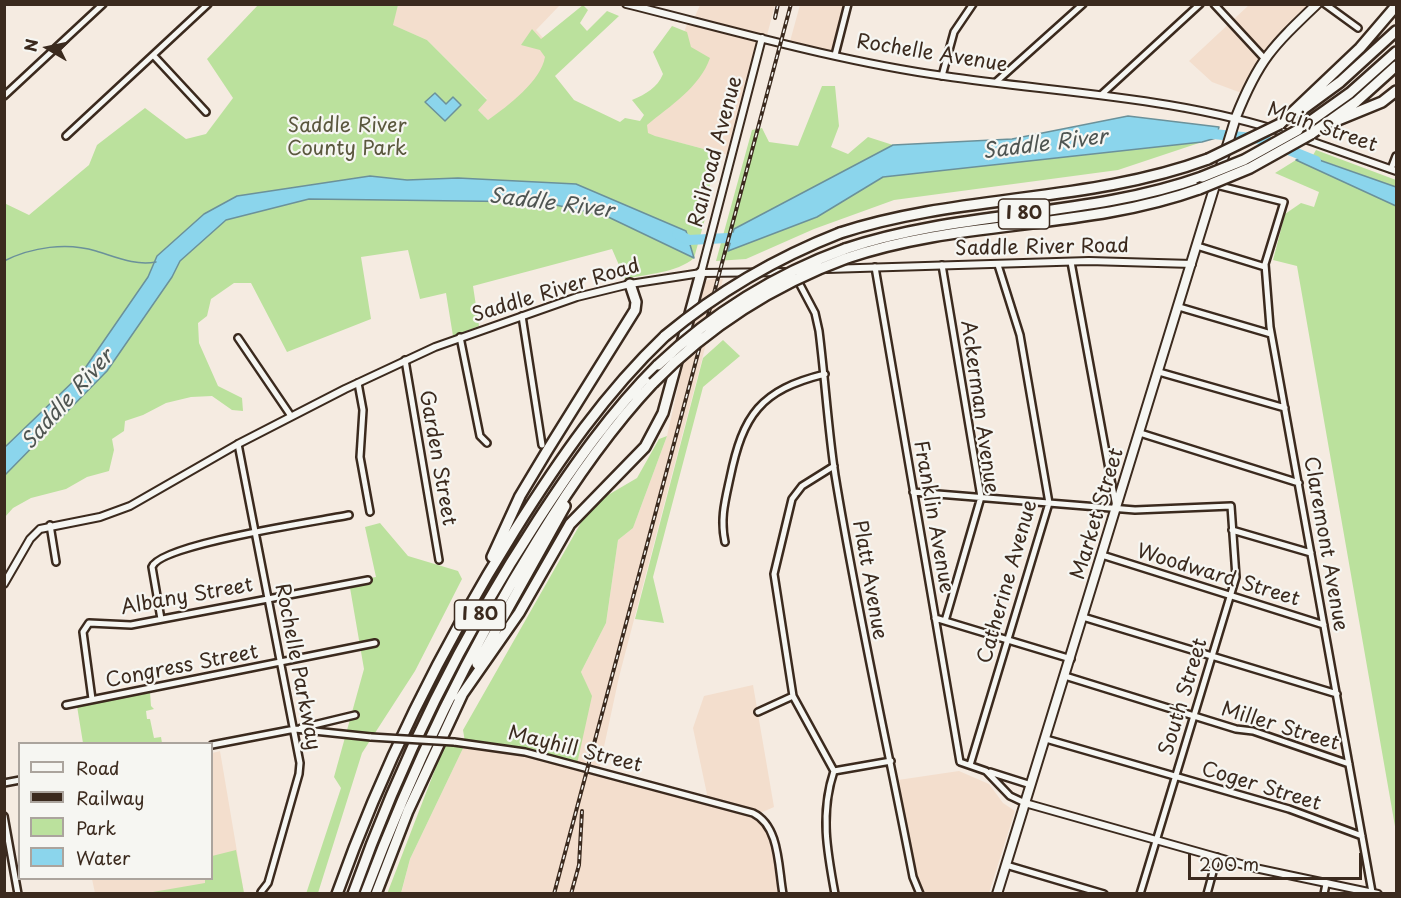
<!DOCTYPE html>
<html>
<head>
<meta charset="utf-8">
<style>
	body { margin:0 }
	#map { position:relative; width:1401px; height:898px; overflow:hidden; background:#f5ebe1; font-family:"Playpen Sans",sans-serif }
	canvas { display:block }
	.frame { position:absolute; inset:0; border:6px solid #3b2a1e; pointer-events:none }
	.legend { position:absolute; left:18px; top:742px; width:195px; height:138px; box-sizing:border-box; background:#f6f6f2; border:2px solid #aba49d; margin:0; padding:8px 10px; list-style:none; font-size:18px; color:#3b2a1e }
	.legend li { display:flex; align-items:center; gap:12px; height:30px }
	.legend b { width:30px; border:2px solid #aba49d }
	.north { position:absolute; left:18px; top:18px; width:60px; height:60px; -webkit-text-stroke:4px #f6f6f2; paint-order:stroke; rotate:279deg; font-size:16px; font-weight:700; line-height:24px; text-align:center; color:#3b2a1e }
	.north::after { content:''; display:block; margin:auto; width:21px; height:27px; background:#3b2a1e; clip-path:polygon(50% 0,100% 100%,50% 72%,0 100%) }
	.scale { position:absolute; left:1188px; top:853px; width:174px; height:27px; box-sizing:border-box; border:3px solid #3b2a1e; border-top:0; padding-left:8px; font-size:18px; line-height:21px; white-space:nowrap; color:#3b2a1e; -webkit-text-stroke:4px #f6f6f2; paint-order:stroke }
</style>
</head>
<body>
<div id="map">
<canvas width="1401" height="898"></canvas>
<div class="frame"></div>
<ul class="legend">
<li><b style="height:8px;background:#f6f6f2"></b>Road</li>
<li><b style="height:8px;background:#3b2a1e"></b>Railway</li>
<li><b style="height:16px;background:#bbe19d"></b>Park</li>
<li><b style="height:16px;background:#8bd5ec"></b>Water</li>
</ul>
<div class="north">N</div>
<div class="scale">200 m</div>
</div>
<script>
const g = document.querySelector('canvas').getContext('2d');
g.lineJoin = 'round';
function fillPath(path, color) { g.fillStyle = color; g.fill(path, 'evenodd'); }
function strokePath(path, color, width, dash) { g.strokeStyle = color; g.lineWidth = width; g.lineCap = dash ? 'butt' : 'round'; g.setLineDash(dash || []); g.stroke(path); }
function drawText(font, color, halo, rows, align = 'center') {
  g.font = font + ' "Playpen Sans",sans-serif'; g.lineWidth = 4.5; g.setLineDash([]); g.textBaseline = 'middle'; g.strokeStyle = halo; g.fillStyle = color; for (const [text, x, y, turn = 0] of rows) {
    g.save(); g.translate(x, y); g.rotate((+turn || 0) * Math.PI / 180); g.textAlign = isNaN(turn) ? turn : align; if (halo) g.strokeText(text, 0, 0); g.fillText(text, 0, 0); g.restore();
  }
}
fillPath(new Path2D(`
	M843 4 848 6 835 55 789 45 800 5Z
	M398 5H560L536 30 566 64 547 82 488 120 477 109 487 99 427 40 392 25Z
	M700 5H775L766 39H762L732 156 641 133 689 20 693 21Z
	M1249 5H1317L1288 31 1244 94 1212 82 1189 61Z
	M712 279H723L619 677 599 770 708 799 693 728 704 696 753 685 774 807 758 814 771 829 784 893 401 894 410 859 466 742 491 744 591 696 581 672 606 623 618 540 633 528 667 436 699 293 706 281Z
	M220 751 244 893H95L92 879 212 878V753Z
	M959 771 989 784 1003 803 1015 811 989 893H925L916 878 898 780Z`), '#f3decd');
fillPath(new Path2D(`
	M258 5H398L393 25 427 40 487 100 478 110 488 120C508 106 541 81 545 57L540 50 521 45 532 29 541 39 583 5 588 10 580 23 587 31 607 11 619 16 555 76 574 100 620 122 625 118 640 121 644 115 632 100C646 94 657 88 663 74L653 52 672 26 687 32 691 47 710 58C700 87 670 106 647 125L648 133 655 136 719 153 704 206 708 208 694 258C677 273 646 274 625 279L612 249 473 286 479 326 453 336 446 293 420 299 408 250 361 257 371 319 287 352 251 283H234L211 299 207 316 198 323 199 343 218 386 242 398 243 411 232 410 212 396 191 397 166 403 143 415 125 421 124 431 112 439 114 450 109 471 87 477 66 489 31 498 13 508 5 517 4 203 29 215 89 165 97 145 145 108 186 139 206 134 233 98 207 59Z
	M822 86H835L839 126 831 147 848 154 868 137 893 145 746 229 817 217 882 177 1202 142 1118 170 894 200 814 229 746 259 716 261 752 130 762 128 769 142 798 146Z
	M1316 150 1396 180V187L1312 157Z
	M1296 160 1396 206V832L1297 266 1273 260 1285 214 1301 203 1314 207 1319 192 1275 173Z
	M723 340 740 356 703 387 653 577 664 623 635 619 703 358Z
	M667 436 633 528 618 540 606 623 581 672 592 696 577 764 491 744 466 742 410 859 401 893 387 894 446 741 465 742 463 730 591 505 637 478 659 439Z
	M380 523 408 556 458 571 462 579 415 671 362 753 318 893 306 894 341 788 334 777 364 669 349 582 376 577 365 527Z
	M150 692 151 706 154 709 146 711 147 719H150L154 738 161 737 162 743H165H83L77 706Z
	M236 850 244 893H147L205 883V879L212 878V856Z`), '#bbe19d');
const water = new Path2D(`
	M435 93 446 104 453 97 461 105 445 121 425 102Z
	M1128 116 1219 127 1216 138 1202 142 883 177 817 217 728 251 734 229 893 145 1012 139Z
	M1305 155 1396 187V206L1296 160Z
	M370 176 407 180 458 178 576 184 686 231 694 258 604 215 541 202 309 199 226 220 180 261 172 277 107 371 5 475V447L81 374 148 277 157 256 204 214 237 196Z`);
fillPath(water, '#8bd5ec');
strokePath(water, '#6b919a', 1.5);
strokePath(new Path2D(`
	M4 261C32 247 67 242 96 251 116 257 135 266 156 262`), '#6b919a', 1.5);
strokePath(new Path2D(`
	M1204 133 1262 139 1316 161
	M677 234 689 240 747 237`), '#8bd5ec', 10);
const minor = new Path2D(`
	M1214 4 1264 58
	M1325 4 1358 28
	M835 55 848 4
	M154 56 206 112
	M942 76 954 32 973 4
	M996 82 1083 4
	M1101 95 1200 4
	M4 96 103 4
	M66 136 208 4
	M1391 169 1396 156
	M1216 185 1284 202 1265 264 1270 327 1372 892
	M1197 246 1265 267
	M1071 262 1116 507
	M942 265 981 497 945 621
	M875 267 960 762 986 771 1010 796 1025 803
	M797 279 815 313 819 331C825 379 828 428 835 475 857 610 887 743 913 877L920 894
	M1179 307 1271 334
	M522 316 542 445
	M460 337 480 436 487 443
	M238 338 291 416
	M405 360 439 560
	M1159 372 1285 408
	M358 383 363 410 360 457 370 512
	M1140 433 1299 483
	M238 444 300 763 299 774 268 883 261 892
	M834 466 802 486 792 499 774 574 793 696 834 771C820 813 827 851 835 894
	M913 492 1135 510 1231 506 1236 577 1140 894
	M50 525 56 562
	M1232 530 1311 553
	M725 542C720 519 725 501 730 478 743 415 760 390 825 374
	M1102 555 1324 625
	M1083 617 1337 694
	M935 618 1071 659
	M161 619 152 567C160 544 320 521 349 515
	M1065 676 1236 729 1253 731 1349 764
	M92 699 83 632 89 623 131 625 368 580
	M66 705 375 643
	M758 712 793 696
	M301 728 355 715
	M1046 739 1289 809 1362 836
	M454 742 525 752 753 813C780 826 778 867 783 894
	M212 745 295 729 371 737
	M970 765 1049 503 1020 335 998 265
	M834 771 891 761
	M990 772 1031 785
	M4 783 20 780
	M4 816 18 894
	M1006 865 1104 894
	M1207 894 1217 857
	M1324 894 1326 884`);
const tertiary = new Path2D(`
	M626 4C731 30 837 61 944 76 1060 93 1181 97 1292 135
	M1302 138 1396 171
	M827 269 1089 261 1192 264
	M701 273 762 38
	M4 584 30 539 40 529 100 517 130 506 238 444 345 389 435 347 577 297 630 284 701 273 787 272
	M1025 803 1255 868 1378 894`);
const secondary = new Path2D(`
	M997 894 1236 117C1259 59 1273 46 1317 4`);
const motorway = new Path2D(`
	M1299 112 1340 82 1396 31
	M1338 120 1382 102 1396 91
	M1280 124 1360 48 1396 6
	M1298 130 1350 93 1396 52
	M1311 134 1356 102 1396 66
	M840 233C960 194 1089 203 1208 159
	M845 249C961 210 1087 218 1202 177
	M847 258C961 219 1085 230 1199 189
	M492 557 520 496 547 451 635 310 636 302 630 284
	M477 664 565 506
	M459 699 519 613 570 524 645 447 663 413 701 273
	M337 894C383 765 443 645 515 530 559 460 605 393 665 336
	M353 894C400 762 462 636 538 520 574 465 611 412 658 365
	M365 894C411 771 468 652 537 541 571 485 608 431 653 383
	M376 894 408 811 462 695`);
strokePath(minor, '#3b2a1e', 10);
strokePath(tertiary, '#3b2a1e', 10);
strokePath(secondary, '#3b2a1e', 12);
strokePath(motorway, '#3b2a1e', 14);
strokePath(minor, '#f6f6f2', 5);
strokePath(tertiary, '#f6f6f2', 6);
strokePath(secondary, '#f6f6f2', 8);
strokePath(motorway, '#f6f6f2', 9);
const rail = new Path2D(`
	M775 18 778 4
	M554 894 791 4
	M571 894 579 865 582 811`);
strokePath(rail, '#3b2a1e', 4);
strokePath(rail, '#f6f6f2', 1.5, [4.5]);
const minorBridge = new Path2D(`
	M371 737 454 742`);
const motorwayBridge = new Path2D(`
	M1208 159 1280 124
	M1202 177 1244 160 1298 130
	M1199 189 1250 168 1311 134
	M665 336C718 292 776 258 840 233
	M658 365C712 314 774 275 845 249
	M653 383C708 327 773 285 847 258`);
strokePath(minorBridge, '#3b2a1e', 10, []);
strokePath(motorwayBridge, '#3b2a1e', 14, []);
strokePath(minorBridge, '#f6f6f2', 5);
strokePath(motorwayBridge, '#f6f6f2', 9);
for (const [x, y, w] of [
	[1024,214,51],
	[480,615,51]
]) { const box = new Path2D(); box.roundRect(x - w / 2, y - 15, w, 30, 4.5); g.fillStyle = '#f6f6f2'; g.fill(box); strokePath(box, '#3b2a1e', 1.5); }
drawText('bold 18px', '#3b2a1e', null, [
	["I 80",1024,214],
	["I 80",480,615]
]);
drawText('20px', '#3b2a1e', '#f6f6f2', [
	["Rochelle Avenue",932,54,9],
	["Main Street",1322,128,19],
	["Railroad Avenue",716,152,-75],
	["Saddle River Road",1042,248,-1],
	["Saddle River Road",556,291,-17],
	["Ackerman Avenue",979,407,82],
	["Garden Street",437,458,80],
	["Market Street",1098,514,-73],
	["Franklin Avenue",933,517,80],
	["Claremont Avenue",1325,544,80],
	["Woodward Street",1218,576,17],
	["Platt Avenue",869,580,80],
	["Catherine Avenue",1008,582,-74],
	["Albany Street",187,597,-10],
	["Congress Street",182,667,-11],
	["Rochelle Parkway",297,667,79],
	["South Street",1184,697,-73],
	["Miller Street",1280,727,17],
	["Mayhill Street",575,750,14],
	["Coger Street",1261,787,17]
]);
drawText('20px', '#5b583e', '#f6f6f2', [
	["Saddle River",347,126],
	["County Park",347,149]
]);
drawText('italic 21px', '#4f5552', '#f6f6f2', [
	["Saddle River",1045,145,-7],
	["Saddle River",551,204,7],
	["Saddle River",68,400,-48]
]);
</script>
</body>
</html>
